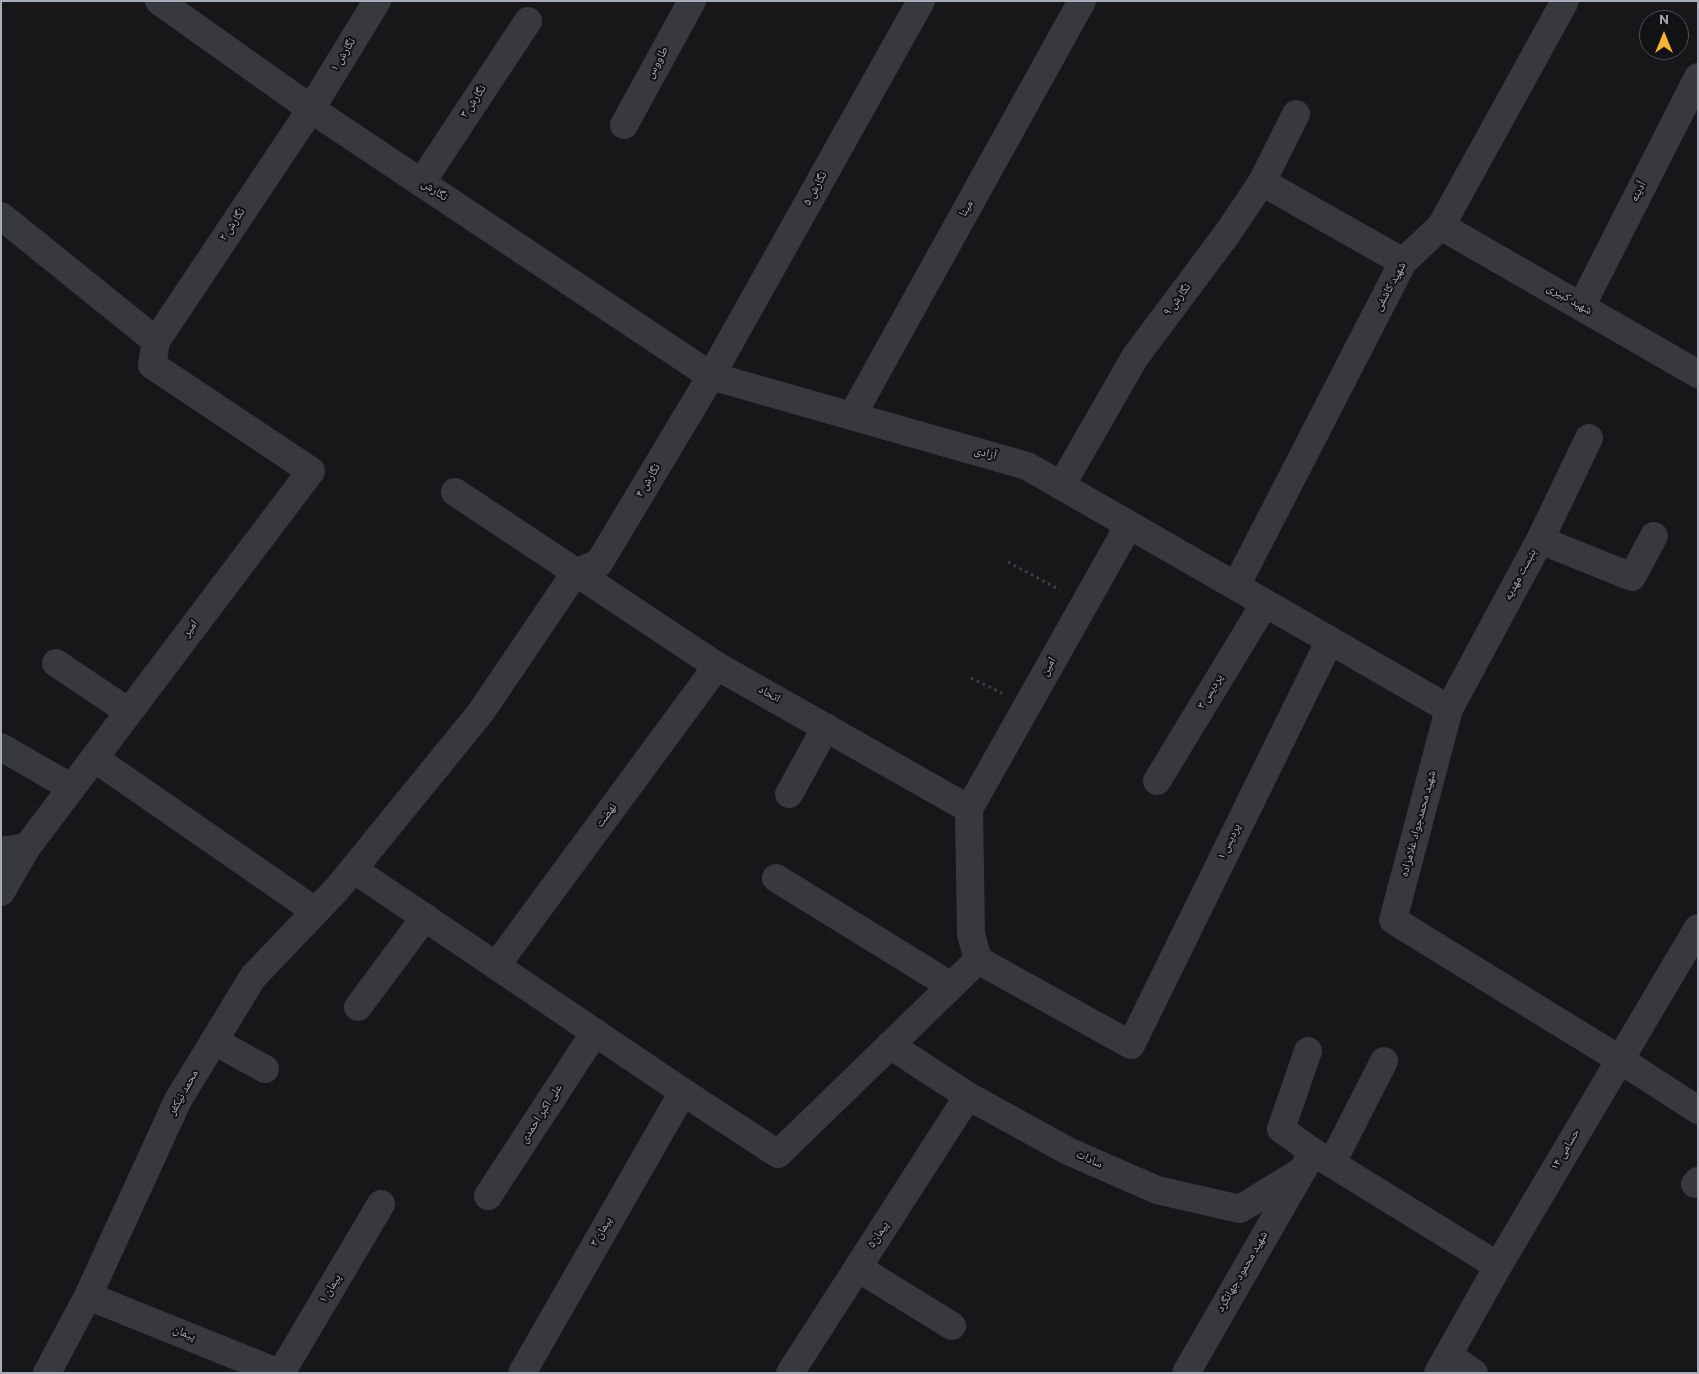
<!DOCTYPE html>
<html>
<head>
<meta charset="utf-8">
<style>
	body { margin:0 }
	#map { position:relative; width:1699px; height:1374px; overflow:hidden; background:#171719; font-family:Overpass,sans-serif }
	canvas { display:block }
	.frame { position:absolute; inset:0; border:2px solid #a9adb8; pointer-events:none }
	.north { position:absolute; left:1639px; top:10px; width:50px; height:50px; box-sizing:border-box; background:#121214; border:1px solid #4e5056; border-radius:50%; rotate:0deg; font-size:14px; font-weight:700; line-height:20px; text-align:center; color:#a9adb8 }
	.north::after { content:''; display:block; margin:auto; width:18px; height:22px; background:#efb438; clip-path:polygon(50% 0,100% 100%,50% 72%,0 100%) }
</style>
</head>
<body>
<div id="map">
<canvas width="1699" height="1374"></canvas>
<div class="frame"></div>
<div class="north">N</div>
</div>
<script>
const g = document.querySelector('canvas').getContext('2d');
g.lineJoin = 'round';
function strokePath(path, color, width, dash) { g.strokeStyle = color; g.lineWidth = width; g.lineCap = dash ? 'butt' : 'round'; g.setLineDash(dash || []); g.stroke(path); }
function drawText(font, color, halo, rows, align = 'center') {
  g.font = font + ' Overpass,"Noto Naskh Arabic",sans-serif'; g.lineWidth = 4; g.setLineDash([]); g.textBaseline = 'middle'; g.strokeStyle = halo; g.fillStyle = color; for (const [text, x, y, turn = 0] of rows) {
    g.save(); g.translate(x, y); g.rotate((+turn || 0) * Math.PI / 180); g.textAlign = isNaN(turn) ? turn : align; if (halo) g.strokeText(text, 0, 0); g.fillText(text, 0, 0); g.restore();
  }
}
strokePath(new Path2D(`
	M1008 562 1060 590
	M971 678 1002 693`), '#3e4045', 3, [2.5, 4]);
strokePath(new Path2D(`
	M159 1 311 109 711 376 1027 466 1449 709
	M624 125 692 1
	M1262 182 1403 262
	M421 183 528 21
	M1 216 156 341
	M1441 226 1698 374
	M1581 307 1698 77
	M852 416 1082 1
	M1589 438 1540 540 1449 709 1393 920 1619 1059 1698 1110
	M1061 486 1135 357 1227 234 1262 182 1296 114
	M455 492 717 666 969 809
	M1540 540 1632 577 1654 536
	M575 573 599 563 711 376 921 1
	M1236 586 1403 262 1441 226 1565 1
	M56 663 129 712
	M1 747 72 788
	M94 758 315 911
	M1157 781 1265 603
	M789 794 826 727
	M969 809 971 934 978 960 1131 1045 1330 640
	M969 809 1129 525
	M1 851 27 847 311 471 152 365 156 341 311 109 377 1
	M353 869 683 1092 778 1154 978 960
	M776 878 951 986
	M1 892 27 847
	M496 966 717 666
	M358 1007 425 917
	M214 1041 265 1069
	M890 1045 968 1096 1068 1151 1157 1190 1240 1209 1300 1172
	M1308 1051 1281 1129 1313 1152
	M1332 1163 1384 1061
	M1695 1184 1698 1181
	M488 1196 595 1032
	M858 1268 952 1326
	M88 1296 279 1373
	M1448 1355 1474 1373
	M47 1373 88 1296 178 1100 253 977 337 889 481 712 575 573
	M281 1373 381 1204
	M522 1373 683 1092
	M790 1373 968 1096
	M1186 1373 1313 1152 1498 1266
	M1438 1373 1498 1266 1698 928`), '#38393e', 28);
drawText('12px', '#a9adb8', '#121214', [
	["نگارش ۱",344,55,-58],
	["طاووس",658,63,-61],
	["نگارش ۳",474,102,-56],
	["نگارش ۵",816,189,-61],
	["نگارش",434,191,34],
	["آدینه",1639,192,-63],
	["مینا",967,209,-61],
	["نگارش ۲",233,225,-56],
	["شهید کاشفی",1391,287,-61],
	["نگارش ۹",1178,300,-53],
	["شهید کبیری",1569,300,30],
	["آزادی",985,454,16],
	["نگارش ۴",649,481,-59],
	["بنبست مهدیه",1521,575,-62],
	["امیر",191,629,-53],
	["امین",1049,667,-60],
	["پردیس ۳",1211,692,-59],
	["اتحاد",769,695,30],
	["نهضت",607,816,-54],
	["شهید محمدجواد غلامزاده",1419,824,-75],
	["پردیس ۱",1230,842,-64],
	["محمد نیکفر",184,1093,-61],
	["علی اکبر احمدی",542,1114,-57],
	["حسامی ۱۴",1566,1150,-60],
	["سادات",1089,1160,24],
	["پیمان ۳",602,1232,-60],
	["پیمان۵",879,1235,-57],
	["شهید محمود جهانگرد",1243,1272,-60],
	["پیمان ۱",331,1289,-59],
	["پیمان",184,1334,22]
]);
</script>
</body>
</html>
